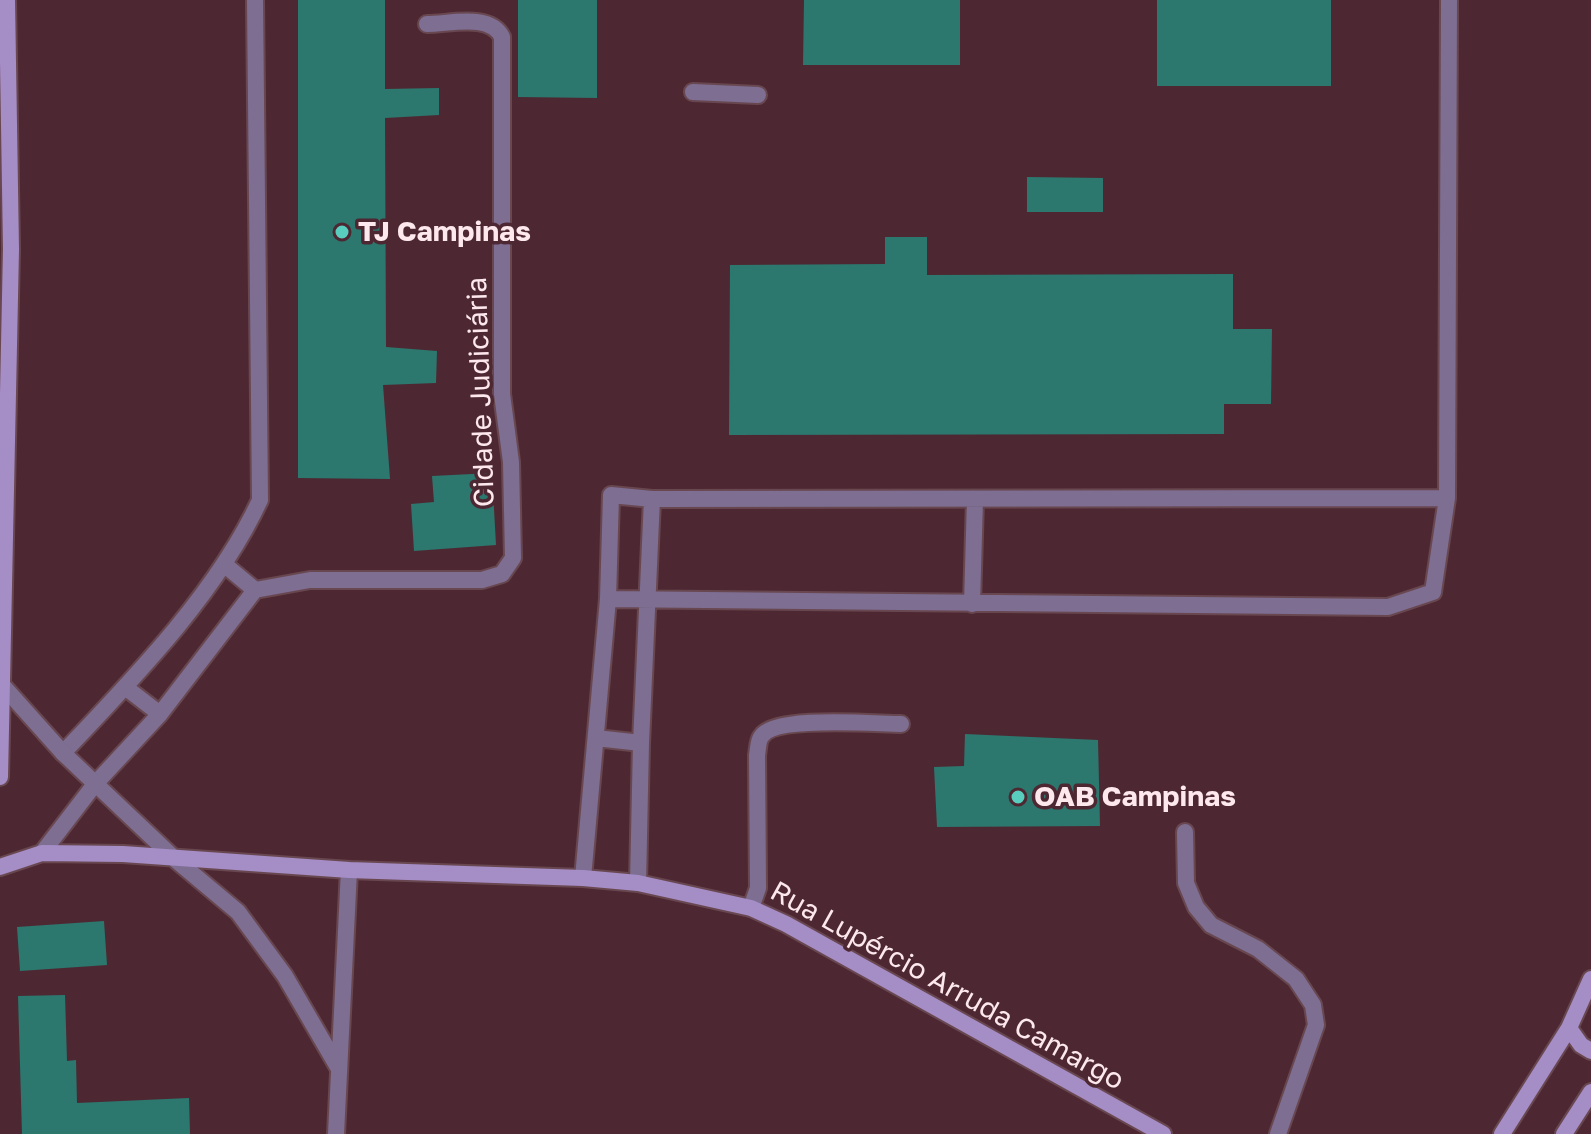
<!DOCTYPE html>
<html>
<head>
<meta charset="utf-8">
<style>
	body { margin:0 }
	canvas { display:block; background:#4d2832 }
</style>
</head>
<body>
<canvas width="1591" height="1134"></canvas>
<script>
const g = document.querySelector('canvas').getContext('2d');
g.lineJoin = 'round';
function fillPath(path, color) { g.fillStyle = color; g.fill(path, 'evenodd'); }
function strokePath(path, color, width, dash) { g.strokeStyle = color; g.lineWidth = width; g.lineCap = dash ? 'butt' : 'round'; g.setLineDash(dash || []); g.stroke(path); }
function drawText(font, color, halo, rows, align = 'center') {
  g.font = font + ' "Golos Text",sans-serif'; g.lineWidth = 7; g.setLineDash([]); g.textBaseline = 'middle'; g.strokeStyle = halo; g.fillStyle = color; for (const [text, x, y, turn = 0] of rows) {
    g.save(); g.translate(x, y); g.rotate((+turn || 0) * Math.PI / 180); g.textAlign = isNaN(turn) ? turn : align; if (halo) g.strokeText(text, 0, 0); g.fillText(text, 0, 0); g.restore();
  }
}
fillPath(new Path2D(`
	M298 0H385V89L439 88V115L385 118 386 347 437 351 436 383 383 385 390 479 298 478Z
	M518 0H597V98L518 97Z
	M804 0H960V65H803Z
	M1157 0H1331V86H1157Z
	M1027 177 1103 178V212H1027Z
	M885 237H927V275L1233 274V329H1272L1271 404H1224V434L729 435 730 265 885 264Z
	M492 473 496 545 414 551 411 504 434 502 432 476Z
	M965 734 1098 740 1100 826 937 827 934 767 964 766Z
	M104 921 107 965 20 971 17 927Z
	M65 995 67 1061 76 1060 77 1103 189 1098 190 1134H22L18 996Z`), '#2c776e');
const lane = new Path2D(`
	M693 92 758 95
	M225 565 255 590
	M255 590 310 580H482L502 574 513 558 511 462 502 394V37C490 13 450 24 427 24
	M608 599 1388 607 1433 592 1447 498 1449 0
	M972 604 975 499
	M125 687 160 714
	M596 738 641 743
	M63 753C133 679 217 593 260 500L255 0
	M95 784 160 714 255 590
	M1185 832 1186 883 1196 907 1211 925 1258 949 1296 979 1313 1005 1316 1025 1278 1134
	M583 878 608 599 611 495 652 499 1447 498
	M638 883 641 743 652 499
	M751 908 758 888 757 755C758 750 758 741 761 737 773 715 875 724 901 724`);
const street = new Path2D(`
	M4 687 63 753 176 860 238 912 285 976 339 1069
	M42 853 95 784
	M336 1134 349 870`);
const secondary = new Path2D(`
	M0 777 11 249 7 0
	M0 867 42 853 123 854 349 870 583 878 638 883 751 908 786 924 1163 1134
	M1569 1028 1581 1045 1591 1051
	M1502 1134 1569 1028 1591 979
	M1564 1134 1591 1092`);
strokePath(lane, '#694750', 20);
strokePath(street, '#694750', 20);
strokePath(secondary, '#694750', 20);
strokePath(lane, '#7d6e92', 16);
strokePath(street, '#7d6e92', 16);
strokePath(secondary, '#a58dc6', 16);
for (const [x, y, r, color] of [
	[342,232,8,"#59cebe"],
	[1018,797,8,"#59cebe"]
]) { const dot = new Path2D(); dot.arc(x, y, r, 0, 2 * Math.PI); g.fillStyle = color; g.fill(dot); strokePath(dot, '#4d2832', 3); }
drawText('bold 28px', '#fde8ed', '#4d2832', [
	["TJ Campinas",358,232],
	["OAB Campinas",1034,797]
], 'left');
drawText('28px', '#fde8ed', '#4d2832', [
	["Cidade Judiciária",481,392,-92],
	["Rua Lupércio Arruda Camargo",947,986,29]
]);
</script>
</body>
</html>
